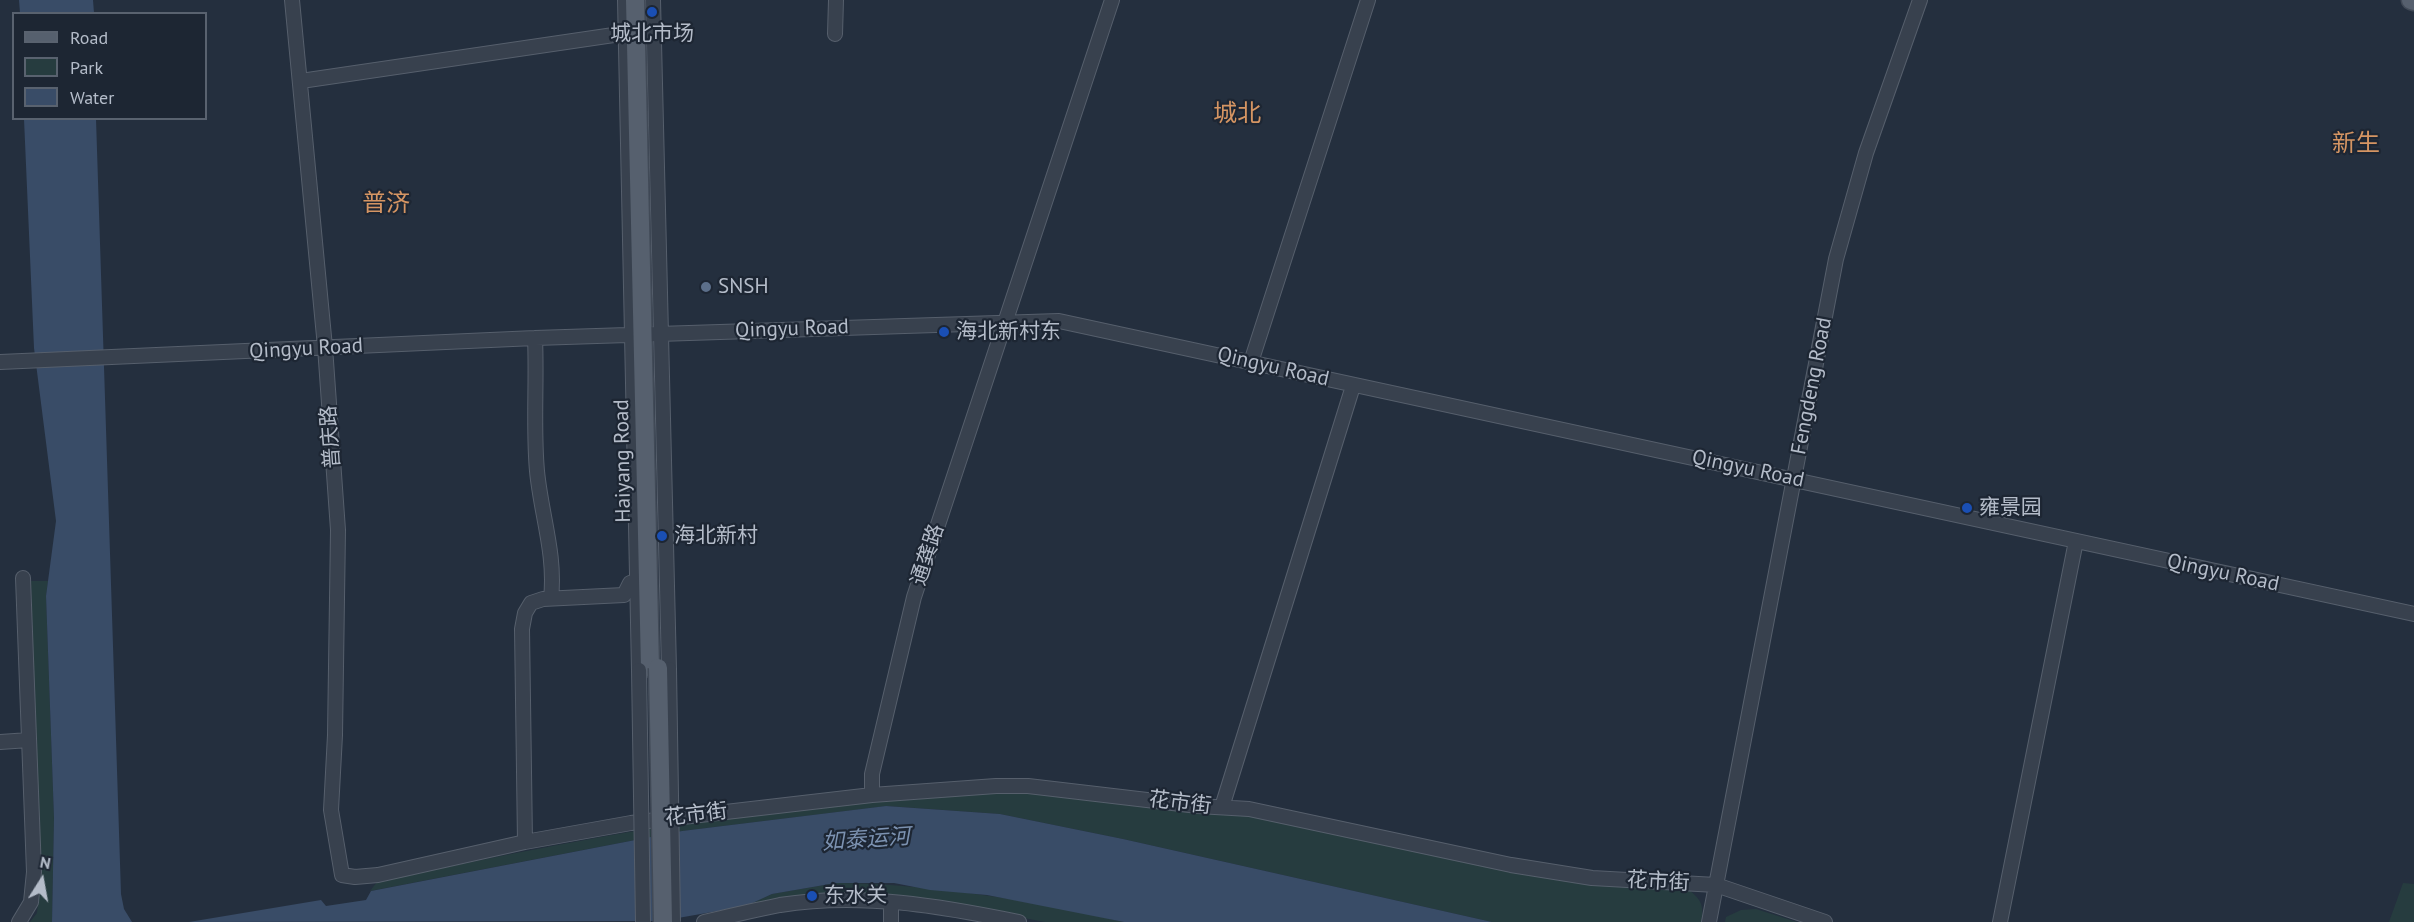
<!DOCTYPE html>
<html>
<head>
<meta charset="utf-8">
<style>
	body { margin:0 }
	#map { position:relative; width:2414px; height:922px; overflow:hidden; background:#242f3e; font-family:"PT Sans",sans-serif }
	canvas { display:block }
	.legend { position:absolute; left:12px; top:12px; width:195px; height:108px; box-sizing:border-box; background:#1d2633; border:2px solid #59626f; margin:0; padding:8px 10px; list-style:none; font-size:18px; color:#b4bcc9 }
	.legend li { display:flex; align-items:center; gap:12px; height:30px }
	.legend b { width:30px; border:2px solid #59626f }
	.north { position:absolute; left:12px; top:850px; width:60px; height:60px; -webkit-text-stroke:4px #1d2633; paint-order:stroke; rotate:11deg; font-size:16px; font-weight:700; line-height:24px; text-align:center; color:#b4bcc9 }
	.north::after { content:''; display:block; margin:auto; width:21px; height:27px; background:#b4bcc9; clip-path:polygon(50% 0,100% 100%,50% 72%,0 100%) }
</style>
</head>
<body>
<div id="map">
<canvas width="2414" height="922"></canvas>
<ul class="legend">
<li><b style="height:8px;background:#56606e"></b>Road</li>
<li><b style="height:16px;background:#263c3f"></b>Park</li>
<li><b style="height:16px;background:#394c67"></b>Water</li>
</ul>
<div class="north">N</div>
</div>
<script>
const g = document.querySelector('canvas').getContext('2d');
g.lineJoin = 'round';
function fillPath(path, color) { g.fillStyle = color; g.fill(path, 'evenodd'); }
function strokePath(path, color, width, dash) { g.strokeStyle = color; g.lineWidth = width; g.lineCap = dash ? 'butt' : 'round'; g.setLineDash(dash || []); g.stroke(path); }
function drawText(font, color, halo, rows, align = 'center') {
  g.font = font + ' "PT Sans","Noto Sans SC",sans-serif'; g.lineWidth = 4.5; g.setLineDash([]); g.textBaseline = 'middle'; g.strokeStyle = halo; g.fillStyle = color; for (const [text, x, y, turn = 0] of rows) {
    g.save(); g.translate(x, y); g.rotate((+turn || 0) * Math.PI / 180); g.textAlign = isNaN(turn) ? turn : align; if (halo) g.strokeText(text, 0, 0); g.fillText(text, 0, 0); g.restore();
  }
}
fillPath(new Path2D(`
	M31 581H48L46 596 54 818 52 922H30L37 913 40 883Z
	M1033 790 1188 811 1226 815 1248 813 1574 883 1686 888C1700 898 1705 904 1701 922H1492L1123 839 1000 814 887 806 682 831 370 891 377 882C498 856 620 831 743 814 839 800 937 796 1033 790Z
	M836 883C933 884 1029 900 1124 922H1045L918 898 864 895 746 906 772 894Z
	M2403 883 2414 884V922H2389Z
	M1756 909 1797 922H1725L1726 917 1741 910Z`), '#263c3f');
fillPath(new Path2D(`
	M19 0H93L94 13H20Z
	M24 119H96L121 894 124 909 132 922H52L54 818 46 596 56 521 34 348Z
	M886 806 1000 814 1123 839 1492 922H1124L987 895 930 890 894 883H836L772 894 746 906 661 921 189 922 321 900 326 906 366 900 371 891 682 831Z`), '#394c67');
const minor = new Path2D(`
	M292 0 325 347 338 530 335 735 331 810 342 875 355 877 378 875 525 842 631 823 872 795 996 786H1028L1198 806 1249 809 1511 865 1592 878 1716 885 1825 922
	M625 0 639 670
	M653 0 669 669
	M835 34 836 0
	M301 81 634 32
	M535 338C537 382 533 427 537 471 541 514 556 555 551 598
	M0 362 535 338 1059 321 2414 614
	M1251 362 1368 0
	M0 742 29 740
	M872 795V774L914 597 1112 0
	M1222 807 1353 386
	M525 842 522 629 525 613 531 603 543 599 624 595 630 583 639 580
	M891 902V922
	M19 922 31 902 34 872 23 578
	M704 922C729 916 755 910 780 905 860 892 941 906 1019 922
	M1709 922 1836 259 1866 153 1920 0
	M2000 922 2076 541`);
const major = new Path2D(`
	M635 0 650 668
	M2411 0 2414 1`);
strokePath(minor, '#565f6c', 16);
strokePath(major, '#414a57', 21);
strokePath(minor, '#38414e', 14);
strokePath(major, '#56606e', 18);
const minorBridge = new Path2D(`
	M669 669 673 922
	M639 670 643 922`);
const majorBridge = new Path2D(`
	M658 668 663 922`);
strokePath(minorBridge, '#565f6c', 16, []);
strokePath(majorBridge, '#414a57', 21, []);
strokePath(minorBridge, '#38414e', 14);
strokePath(majorBridge, '#56606e', 18);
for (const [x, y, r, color] of [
	[652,12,6,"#1a4fb4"],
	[706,287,6,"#5c6f8a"],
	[944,332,6,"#1a4fb4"],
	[1967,508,6,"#1a4fb4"],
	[662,536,6,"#1a4fb4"],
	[812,896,6,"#1a4fb4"]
]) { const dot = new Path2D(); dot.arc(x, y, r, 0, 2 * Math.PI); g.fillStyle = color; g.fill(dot); strokePath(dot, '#1d2633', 2); }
drawText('21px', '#b4bcc9', '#1d2633', [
	["城北市场",652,34,"center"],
	["SNSH",718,287],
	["海北新村东",956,332],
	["雍景园",1979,508],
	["海北新村",674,536],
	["东水关",824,896]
], 'left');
drawText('21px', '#b4bcc9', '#1d2633', [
	["Qingyu Road",792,329,-2],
	["Qingyu Road",306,349,-3],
	["Qingyu Road",1273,367,13],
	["Fengdeng Road",1812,386,-79],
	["普庆路",331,437,-94],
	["Haiyang Road",623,461,-91],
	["Qingyu Road",1748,469,12],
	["通龚路",928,555,-72],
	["Qingyu Road",2223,573,12],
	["花市街",1180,803,7],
	["花市街",696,815,-7],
	["花市街",1658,882,3]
]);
drawText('italic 22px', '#7c92b1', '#1d2633', [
	["如泰运河",866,840,-4]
]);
drawText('24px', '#d59563', '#1d2633', [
	["城北",1237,114],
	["新生",2356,144],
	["普济",386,204]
]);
</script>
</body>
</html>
